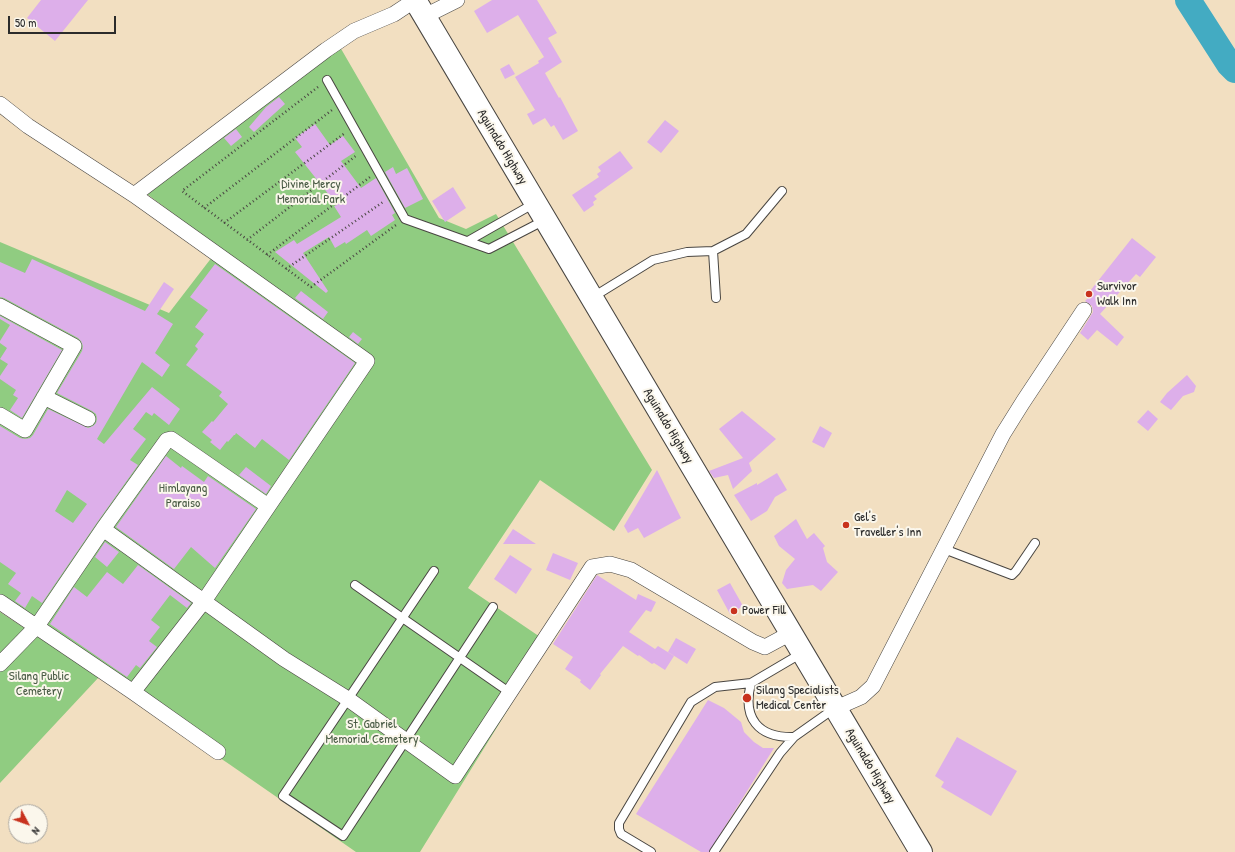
<!DOCTYPE html>
<html>
<head>
<meta charset="utf-8">
<style>
	body { margin:0 }
	#map { position:relative; width:1235px; height:852px; overflow:hidden; background:#f2dfc1; font-family:"Patrick Hand",sans-serif }
	canvas { display:block }
	.north { position:absolute; left:8px; top:804px; width:40px; height:40px; box-sizing:border-box; background:#fbf7ec; border:1px solid #a8a59f; border-radius:50%; rotate:131deg; font-size:11px; font-weight:700; line-height:16px; text-align:center; color:#2b2b2b }
	.north::after { content:''; display:block; margin:auto; width:14px; height:18px; background:#c8321e; clip-path:polygon(50% 0,100% 100%,50% 72%,0 100%) }
	.scale { position:absolute; left:8px; top:16px; width:108px; height:18px; box-sizing:border-box; border:2px solid #2b2b2b; border-top:0; padding-left:5px; font-size:12px; line-height:14px; white-space:nowrap; color:#2b2b2b; -webkit-text-stroke:3px #fbf7ec; paint-order:stroke }
</style>
</head>
<body>
<div id="map">
<canvas width="1235" height="852"></canvas>
<div class="north">N</div>
<div class="scale">50 m</div>
</div>
<script>
const g = document.querySelector('canvas').getContext('2d');
g.lineJoin = 'round';
function fillPath(path, color) { g.fillStyle = color; g.fill(path, 'evenodd'); }
function strokePath(path, color, width, dash) { g.strokeStyle = color; g.lineWidth = width; g.lineCap = dash ? 'butt' : 'round'; g.setLineDash(dash || []); g.stroke(path); }
function drawText(font, color, halo, rows, align = 'center') {
  g.font = font + ' "Patrick Hand",sans-serif'; g.lineWidth = 4; g.setLineDash([]); g.textBaseline = 'middle'; g.strokeStyle = halo; g.fillStyle = color; for (const [text, x, y, turn = 0] of rows) {
    g.save(); g.translate(x, y); g.rotate((+turn || 0) * Math.PI / 180); g.textAlign = isNaN(turn) ? turn : align; if (halo) g.strokeText(text, 0, 0); g.fillText(text, 0, 0); g.restore();
  }
}
fillPath(new Path2D(`
	M340 47 439 218 466 229 496 214 652 470 614 531 540 480 468 588 549 643 420 852H356L229 764 99 677 0 783V612L70 658 0 611V242L169 313 219 248 147 194Z`), '#90cc81');
strokePath(new Path2D(`
	M1188 0 1229 64 1235 70`), '#43abc2', 26);
fillPath(new Path2D(`
	M41 0H88L55 41 27 18Z
	M492 0H537L557 33 548 38 562 62 545 73 559 98 560 97 578 131 563 140 554 125 551 127 545 118 533 125 527 114 535 110 515 77 539 63 538 61 544 57 518 15 487 33 474 11Z
	M509 64 515 74 505 79 500 69Z
	M279 97 285 104 254 132 249 127 266 107Z
	M665 120 679 131 661 153 647 142Z
	M315 124 330 145 343 136 355 152 341 161 361 188 376 178 395 213 392 215 395 220 371 236 367 230 346 244 345 242 335 248 329 237 303 253 328 291 326 293 275 252 294 240 297 244 341 217 334 206 337 205 295 152 302 147 295 138Z
	M236 129 242 137 231 146 224 138Z
	M620 151 633 168 594 196 597 199 593 202 594 205 584 212 572 195 599 177 597 174 601 171 598 167Z
	M393 167 396 174 407 168 423 199 405 208 385 172Z
	M453 187 466 208 445 222 432 201Z
	M1132 238 1156 257 1140 277 1136 274 1100 314 1124 337 1117 346 1097 330 1088 340 1080 333 1093 312 1092 306 1085 301 1093 293 1090 291Z
	M32 259 145 311 164 282 174 289 157 314 173 324 155 353 170 365 162 377 142 362 97 439 104 444 152 387 180 409 169 425 154 413 152 416 146 412 133 429 146 439 130 460 138 465 96 524 42 603 32 596 25 608 15 601 21 593 8 584 16 573 0 562V426L20 438 25 439 30 438 33 435 48 409 88 428 93 426 96 423 97 419 96 414 92 411 57 393 82 351 83 346 81 341 78 338 4 298 0 297V262L25 273ZM67 490 87 504 73 523 55 511Z
	M215 264 355 363 289 460 262 439 255 448 236 433 235 435H234L228 442 227 441 220 450 210 442 212 440 202 432 212 421 213 422 228 404 219 396 222 392 186 365 198 349 195 346 204 334 195 327 208 310 190 297Z
	M301 291 328 312 323 319 295 298Z
	M0 316 62 350 22 418 10 410 18 398 13 395 16 390 0 379V376L8 364 0 359 7 348 0 343V341L10 325 0 319Z
	M353 332 362 339 358 344 349 337Z
	M1187 375 1196 386 1194 392 1183 396 1171 410 1160 402 1167 393Z
	M1148 410 1158 419 1148 431 1137 422Z
	M742 411 776 439 749 463 752 471 733 489 728 475 714 478 709 471 743 458 719 429Z
	M820 426 832 433 824 448 812 442Z
	M166 456 181 468 182 466 204 482 208 476 256 509 215 568 191 547 174 569 116 527Z
	M246 467 271 486 266 494 239 475Z
	M657 470 681 518 644 538 638 528 628 533 624 526Z
	M777 473 787 490 775 497 767 511 751 521 734 495 757 483V485Z
	M796 519 807 539 814 533 825 546 823 548 827 562 838 572 821 591 813 585 787 589 782 583 786 570 795 559 779 546 774 536Z
	M513 529 536 544H503Z
	M105 542 119 552 107 567 95 557Z
	M553 553 578 563 570 580 546 570Z
	M510 555 532 569 516 594 494 579Z
	M138 565 191 603 187 608 170 595 151 620 160 627 149 641 157 647 140 668 136 665 127 677 50 624 74 587 87 597 107 572 123 584Z
	M597 575 636 600 638 594 656 602 651 612 646 610 629 632 655 649 658 646 674 656 665 670 654 663 652 664 639 655 638 656 623 646 600 674 601 675 590 690 580 682 581 680 565 669 573 657 553 644Z
	M730 583 743 606 730 614 717 590Z
	M676 638 696 649 687 664 668 652Z
	M708 700 724 708 741 722 744 732 754 742 763 748H774L709 852H701L636 814Z
	M957 737 1017 771 991 816 941 787 944 782 935 776Z`), '#ddafea');
const lane = new Path2D(`
	M327 80 405 219 489 249 545 220
	M468 241 535 203
	M713 251 716 298
	M593 297 653 260 687 252 713 251 746 234 782 191
	M944 549 1012 575 1016 571 1035 543
	M434 571 283 796 343 836 493 607
	M355 585 509 692
	M751 683C742 718 758 738 794 737
	M651 852 621 834 619 829V823L691 702 715 687 751 683 802 653
	M714 852 780 753 794 737 835 708`);
const street = new Path2D(`
	M425 16 457 0
	M0 104 28 126 134 195 367 361 204 601 133 692
	M134 195 326 50 354 31 394 14 415 0
	M0 306 74 346 25 430 0 415
	M44 397 88 419
	M103 529 284 659 348 699 455 776 592 567 610 564 631 570 753 642 765 647 791 633
	M0 602 133 692 218 752
	M0 664 37 626 103 529 167 440 171 439 268 506
	M836 708 861 697 873 686 1003 434 1023 402 1084 310`);
const primary = new Path2D(`
	M415 0 921 852`);
strokePath(lane, '#494642', 10);
strokePath(street, '#494642', 16);
strokePath(primary, '#494642', 24);
strokePath(new Path2D(`
	M318 87 182 191 311 287 396 225
	M204 208 332 110
	M224 223 345 133
	M247 240 357 155
	M267 255 370 177
	M286 269 383 202`), '#494642', 2.5, [1, 3]);
strokePath(lane, '#fff', 8);
strokePath(street, '#fff', 15);
strokePath(primary, '#fff', 22);
for (const [x, y, r, color] of [
	[1089,294,4,"#c8321e"],
	[846,525,4,"#c8321e"],
	[734,611,4,"#c8321e"],
	[747,698,5,"#c8321e"]
]) { const dot = new Path2D(); dot.arc(x, y, r, 0, 2 * Math.PI); g.fillStyle = color; g.fill(dot); strokePath(dot, '#fbf7ec', 1.5); }
drawText('13px', '#2b2b2b', '#fbf7ec', [
	["Aguinaldo Highway",502,147,59],
	["Aguinaldo Highway",668,426,59],
	["Aguinaldo Highway",870,766,59]
]);
drawText('13px', '#495b45', '#fbf7ec', [
	["Divine Mercy",311,185],
	["Memorial Park",311,200],
	["Himlayang",183,489],
	["Paraiso",183,504],
	["Silang Public",39,677],
	["Cemetery",39,692],
	["St. Gabriel",372,725],
	["Memorial Cemetery",372,740]
]);
drawText('13px', '#2b2b2b', '#fbf7ec', [
	["Survivor",1097,287],
	["Walk Inn",1097,302],
	["Gel's",854,518],
	["Traveller's Inn",854,533],
	["Power Fill",742,611],
	["Silang Specialists",756,691],
	["Medical Center",756,706]
], 'left');
</script>
</body>
</html>
